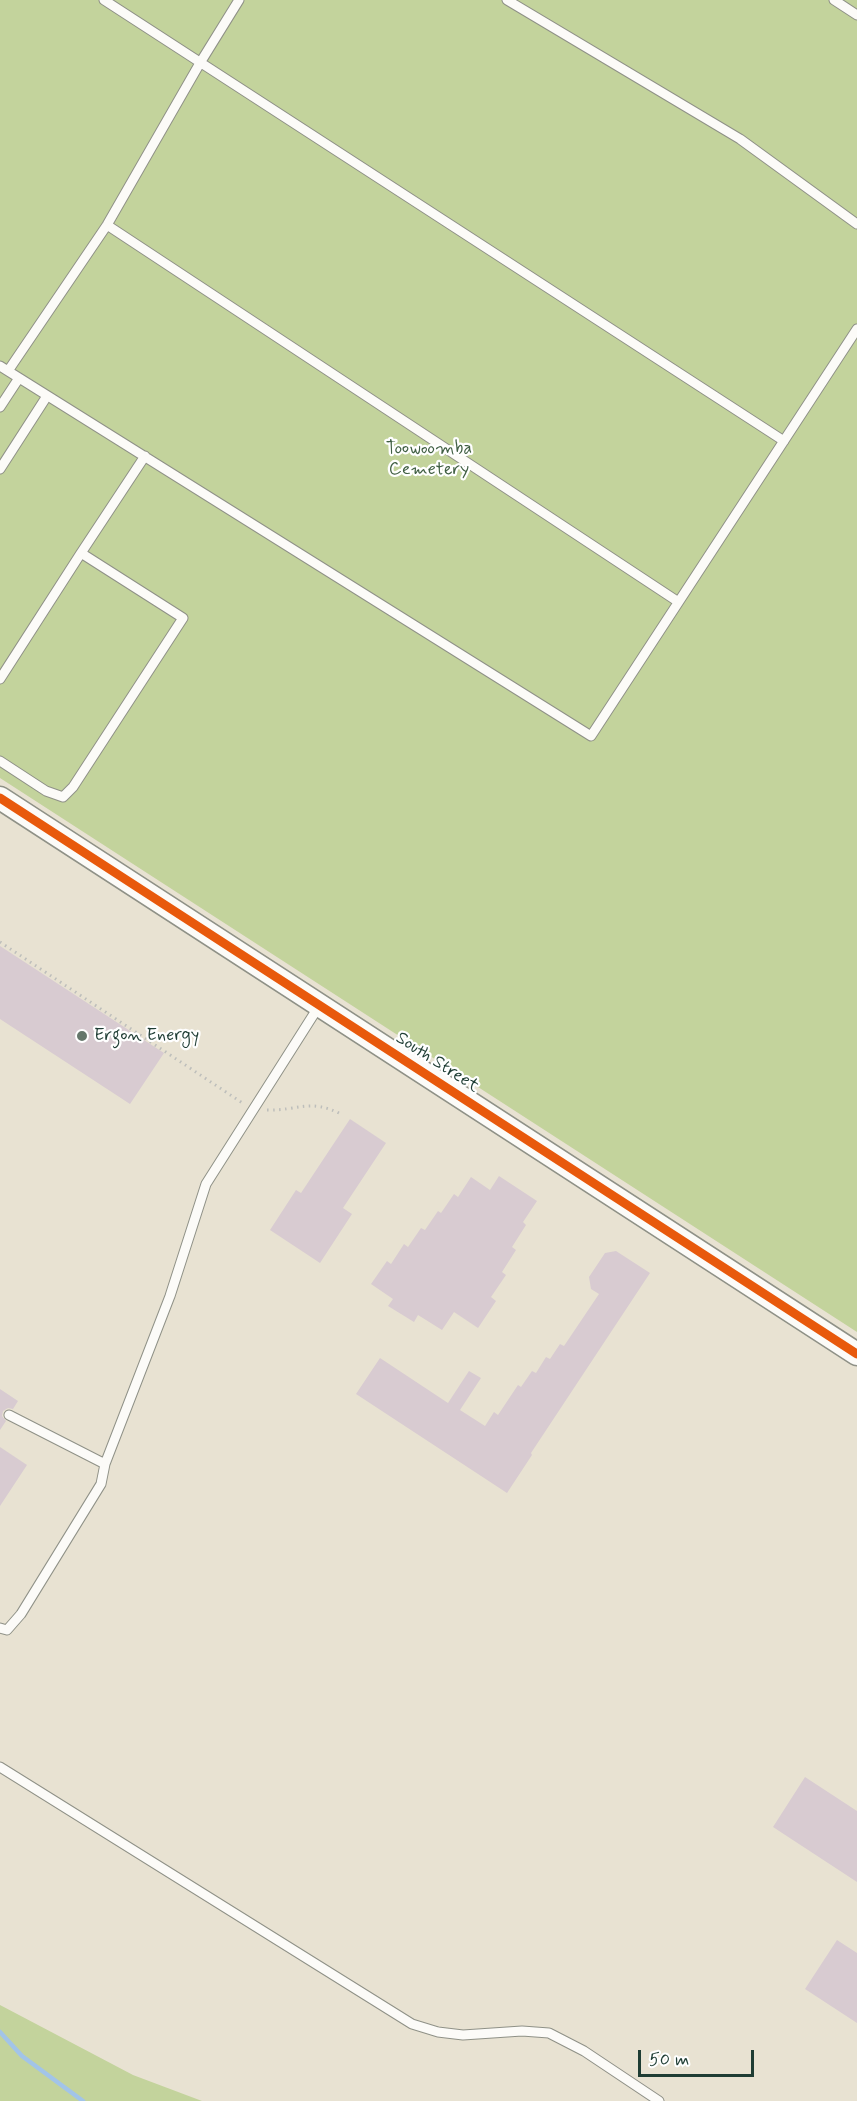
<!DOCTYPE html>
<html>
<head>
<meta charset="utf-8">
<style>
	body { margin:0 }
	#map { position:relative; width:857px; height:2101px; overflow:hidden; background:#e8e2d2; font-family:Mynerve,sans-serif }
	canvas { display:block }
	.scale { position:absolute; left:638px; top:2050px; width:116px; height:27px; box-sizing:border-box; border:3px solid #1f3d34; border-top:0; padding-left:8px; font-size:18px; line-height:21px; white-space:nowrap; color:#1f3d34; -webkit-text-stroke:4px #fff; paint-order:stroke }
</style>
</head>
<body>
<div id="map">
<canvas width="857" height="2101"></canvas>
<div class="scale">50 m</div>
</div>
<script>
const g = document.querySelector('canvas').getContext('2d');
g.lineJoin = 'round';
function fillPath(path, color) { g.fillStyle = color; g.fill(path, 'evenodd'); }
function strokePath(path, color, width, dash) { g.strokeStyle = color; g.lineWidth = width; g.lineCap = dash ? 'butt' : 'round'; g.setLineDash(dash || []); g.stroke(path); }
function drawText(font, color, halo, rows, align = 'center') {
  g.font = font + ' Mynerve,sans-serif'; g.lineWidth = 4.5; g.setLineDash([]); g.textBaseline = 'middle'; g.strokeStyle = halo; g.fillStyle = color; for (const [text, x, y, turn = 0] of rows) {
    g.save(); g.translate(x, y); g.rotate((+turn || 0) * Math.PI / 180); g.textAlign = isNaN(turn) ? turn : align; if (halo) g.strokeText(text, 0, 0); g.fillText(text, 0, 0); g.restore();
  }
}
fillPath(new Path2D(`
	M0 0H857V1332L0 778Z
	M0 2005 133 2075 202 2101H0Z`), '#c3d39c');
strokePath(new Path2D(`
	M0 2032 22 2056 83 2101`), '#a2c4e8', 4.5);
fillPath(new Path2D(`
	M0 946 164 1053 130 1104 0 1019Z
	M350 1119 386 1143 343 1208 352 1214 320 1263 270 1230 296 1190 301 1193Z
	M499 1176 537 1201 523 1222 526 1225 512 1247 516 1250 502 1272 506 1275 491 1297 496 1301 478 1328 454 1312 442 1330 418 1315 414 1322 388 1306 393 1299 371 1284 387 1261 391 1264 404 1244 408 1247 421 1228 425 1230 438 1211 441 1213 454 1194 458 1197 471 1177 490 1190Z
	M616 1251 650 1273 531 1453 532 1455 507 1493 356 1394 380 1358 448 1403 469 1371 481 1378 460 1410 485 1426 494 1412 498 1415 518 1385 521 1387 532 1371 536 1373 546 1357 550 1359 560 1344 564 1346 599 1294 591 1289 589 1277 605 1253Z
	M0 1389 18 1401 13 1409 8 1408 3 1411 2 1416 6 1421 0 1430Z
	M0 1447 27 1465 0 1506Z
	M805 1777 857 1811V1882L773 1827Z
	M837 1940 857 1953V2023L805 1989Z`), '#d8cbd1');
const service = new Path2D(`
	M104 0 784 441
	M507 0 740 139 857 224
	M834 0 857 15
	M107 225 677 601
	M0 366 591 736 857 329
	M8 371 107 225 200 63 239 0
	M0 407 19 378
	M0 469 47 396
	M81 553 145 456
	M0 679 81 553 183 618 73 787 63 797 46 791 0 761
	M105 1464 170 1296 206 1184 319 1006
	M0 1628 7 1630 21 1614 101 1484 105 1464 9 1415
	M0 1767 412 2024 438 2032 463 2035 522 2031 549 2033 584 2051 659 2101`);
const tertiary = new Path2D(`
	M0 798 857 1354`);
strokePath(service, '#8f9187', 11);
strokePath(tertiary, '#8f9187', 25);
strokePath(new Path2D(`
	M0 942 244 1104
	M267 1110C298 1111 309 1098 341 1114`), '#bdbebb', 3, [1.5, 4.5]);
strokePath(service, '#fcfbf8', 9);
strokePath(tertiary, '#fcfbf8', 22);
strokePath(new Path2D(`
	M0 798 857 1354`), '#e8590c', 9);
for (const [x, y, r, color] of [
	[82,1036,6,"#65776b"]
]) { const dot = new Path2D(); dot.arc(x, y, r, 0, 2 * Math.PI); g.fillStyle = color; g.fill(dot); strokePath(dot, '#fff', 2); }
drawText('18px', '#405f43', '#fff', [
	["Toowoomba",429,449],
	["Cemetery",429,470]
]);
drawText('18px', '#1f3d34', '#fff', [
	["Ergon Energy",94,1036]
], 'left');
drawText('18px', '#1f3d34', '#fff', [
	["South Street",437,1063,33]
]);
</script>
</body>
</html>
